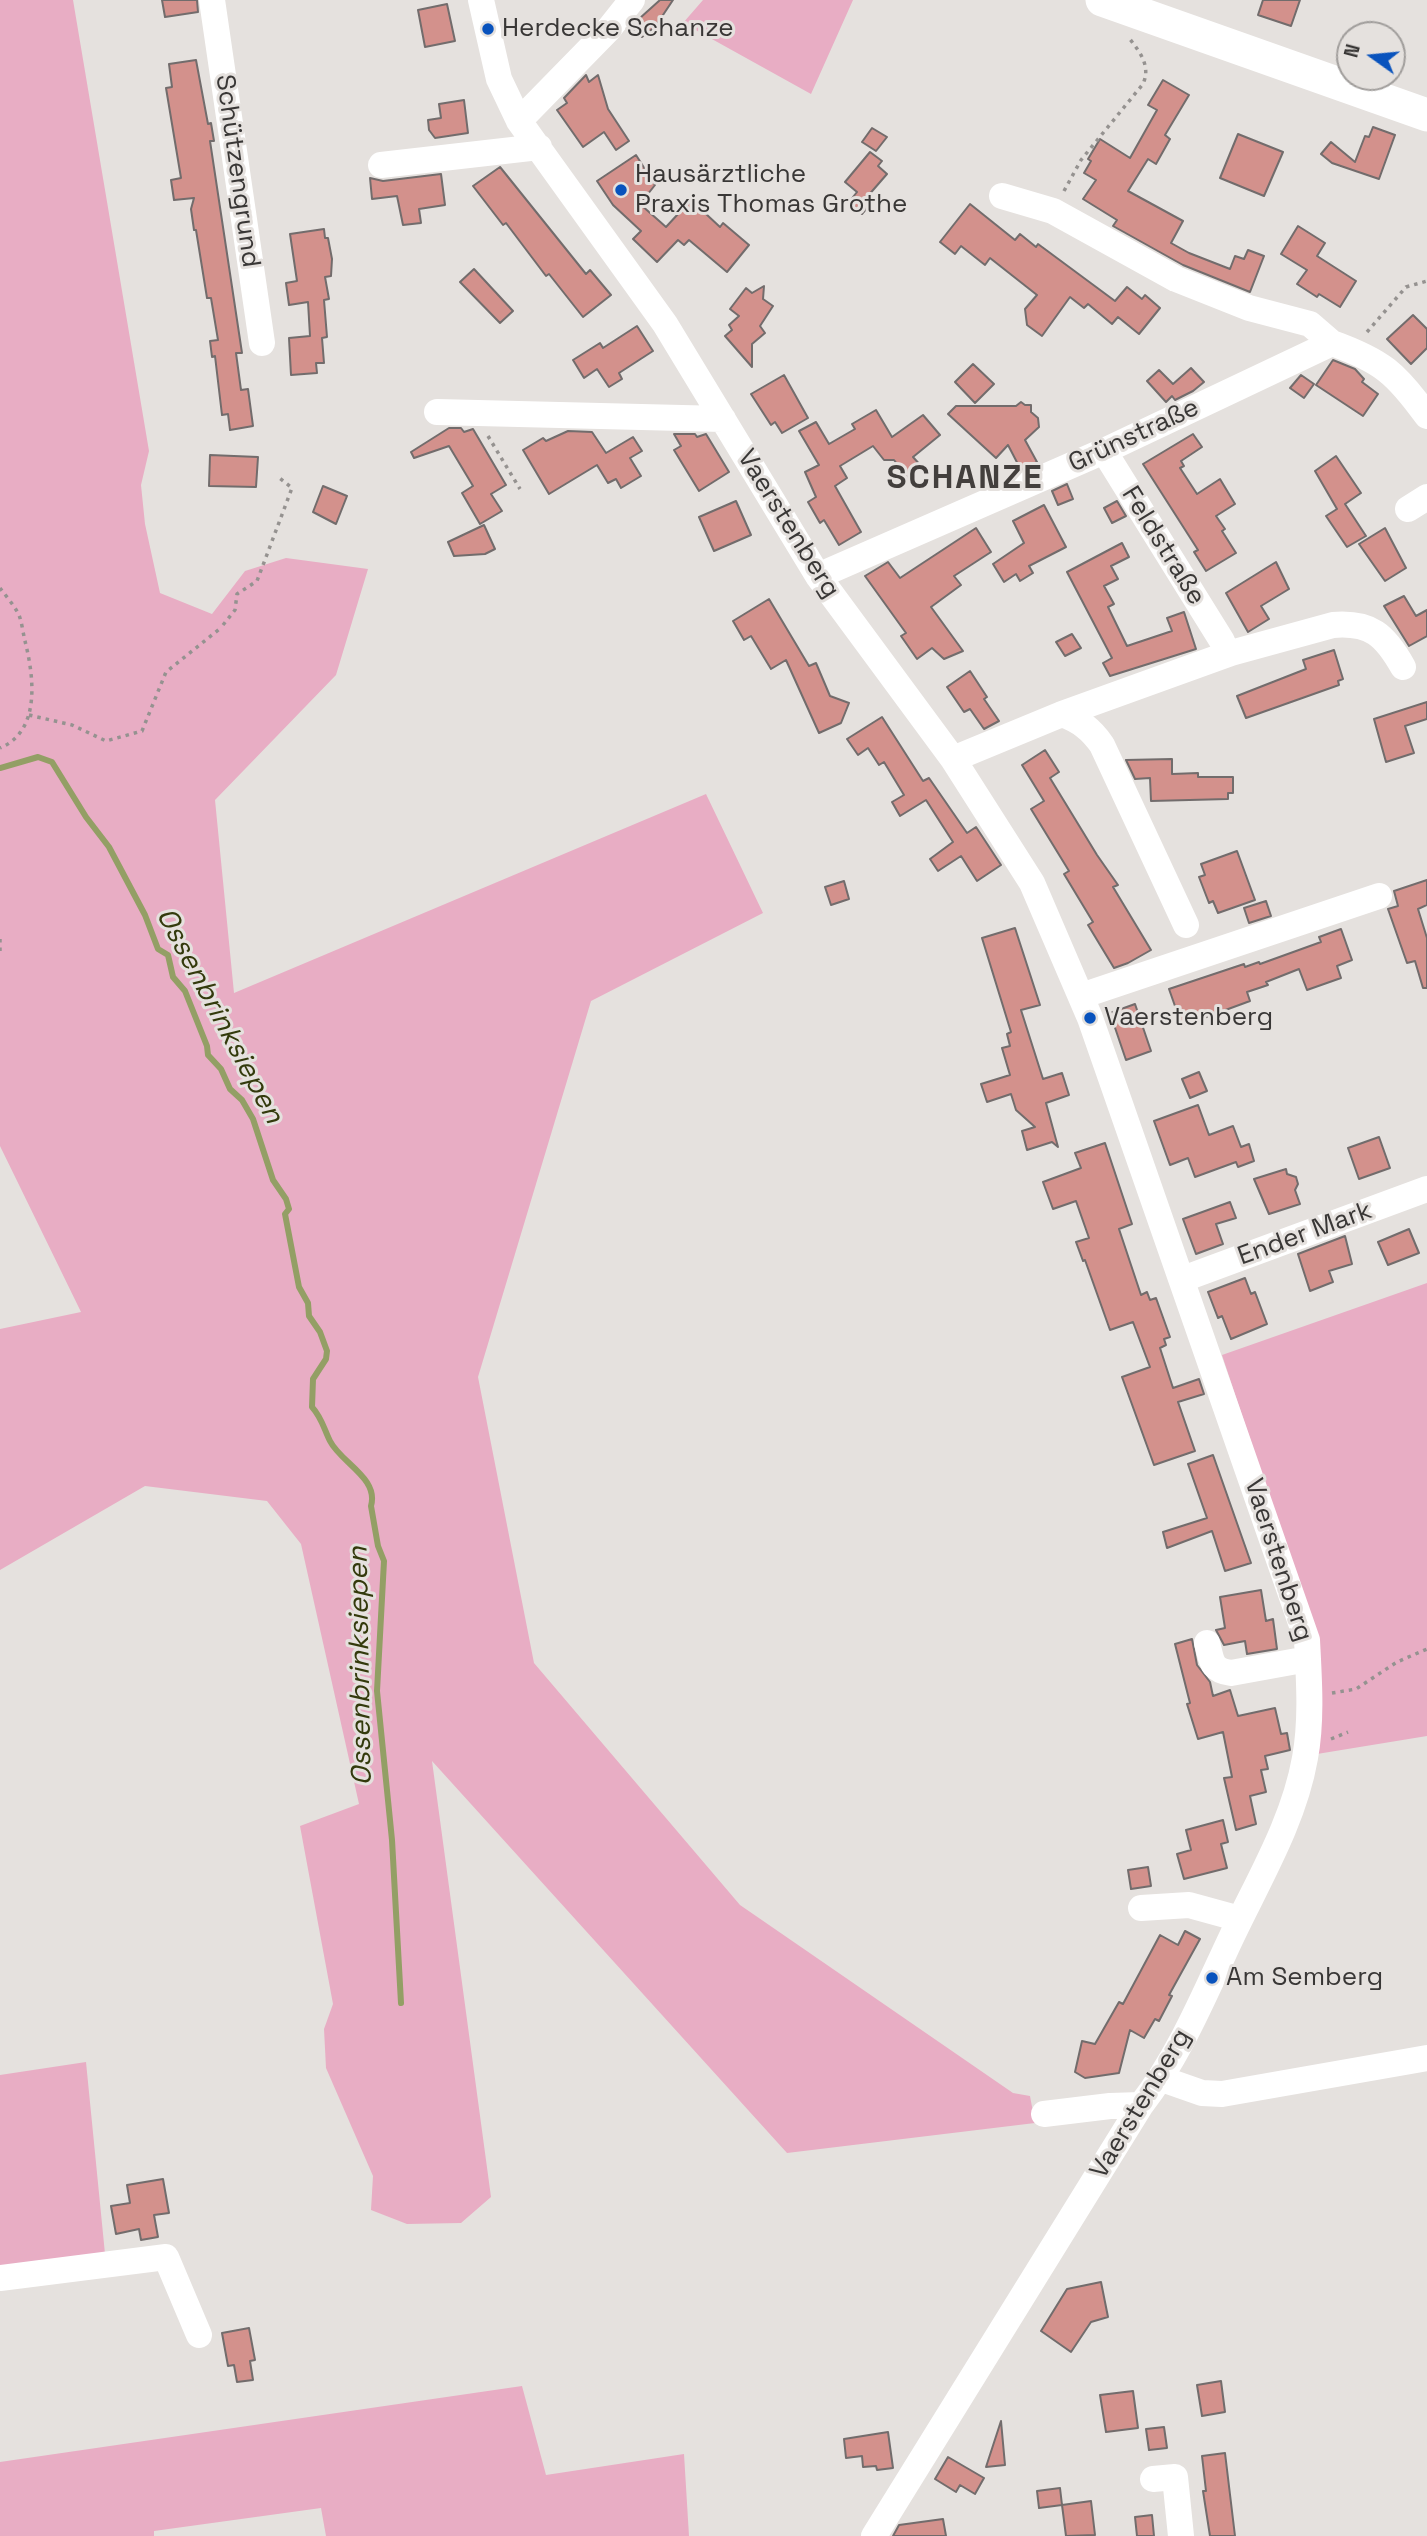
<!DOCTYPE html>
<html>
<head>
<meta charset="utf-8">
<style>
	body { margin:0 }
	#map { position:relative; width:1427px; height:2536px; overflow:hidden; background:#e5e1de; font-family:"Space Grotesk",sans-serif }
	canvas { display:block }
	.north { position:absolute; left:1336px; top:21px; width:70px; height:70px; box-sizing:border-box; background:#e5e1de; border:2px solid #a09d9b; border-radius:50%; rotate:285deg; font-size:19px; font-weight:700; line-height:28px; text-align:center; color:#393736 }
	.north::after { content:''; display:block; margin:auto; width:24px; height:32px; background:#0953bd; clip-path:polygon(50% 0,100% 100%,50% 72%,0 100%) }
</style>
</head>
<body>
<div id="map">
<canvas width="1427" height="2536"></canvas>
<div class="north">N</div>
</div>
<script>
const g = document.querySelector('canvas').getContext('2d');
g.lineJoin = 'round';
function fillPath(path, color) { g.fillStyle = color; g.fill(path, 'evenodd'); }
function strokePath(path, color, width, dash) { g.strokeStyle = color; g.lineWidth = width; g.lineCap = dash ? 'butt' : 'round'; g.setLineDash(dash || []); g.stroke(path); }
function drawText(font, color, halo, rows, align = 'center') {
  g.font = font + ' "Space Grotesk",sans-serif'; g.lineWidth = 6; g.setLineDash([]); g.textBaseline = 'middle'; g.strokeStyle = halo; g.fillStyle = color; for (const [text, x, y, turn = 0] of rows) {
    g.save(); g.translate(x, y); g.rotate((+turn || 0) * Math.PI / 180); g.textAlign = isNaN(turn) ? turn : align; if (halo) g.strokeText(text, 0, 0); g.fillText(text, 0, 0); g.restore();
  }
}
fillPath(new Path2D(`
	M0 0H73L149 451 141 485 145 524 160 593 212 614 245 571 286 558 368 569 336 675 215 800 234 993 706 794 763 913 591 1001 478 1377 534 1663 740 1905 1013 2093 1030 2096 1035 2123 787 2153 432 1761 491 2197 461 2223 407 2224 371 2210 373 2176 326 2068 324 2029 333 2004 300 1826 359 1804 301 1544 267 1501 145 1486 0 1570V1329L81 1312 0 1146Z
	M703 0H853L811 94 683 23Z
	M1427 1283V1736L1317 1754 1318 1643 1222 1355Z
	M86 2062 106 2264 0 2278V2075Z
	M522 2386 546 2475 684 2454 689 2536H326L321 2508 154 2531V2536H0V2462Z`), '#e8adc4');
strokePath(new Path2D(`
	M0 768 38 757 52 762 86 817 109 847 145 915 158 949 168 955 173 977 185 991 207 1046 208 1055 221 1069 230 1089 242 1100 253 1119 273 1180 286 1199 289 1209 285 1214 299 1287 308 1303 309 1316 320 1332 327 1351 326 1359 313 1379 312 1407C322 1418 324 1429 330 1441 341 1463 379 1478 371 1506L378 1546 384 1561 377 1691 392 1840 401 2003`), '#939f65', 6);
const building = new Path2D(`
	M162 0H197L198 12 165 17Z
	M660 0H673L655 27 642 37 630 27Z
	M1263 0H1300L1291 26 1258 15Z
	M447 4 455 41 425 47 418 10Z
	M196 60 208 124 211 123 214 141H210L242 353H236L241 390 248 389 253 426 230 430 228 414 222 415 215 356 212 357 210 341 218 340 211 298H207L196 230H194L191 209 194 198 174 200 171 180 181 178 166 88 172 87 169 64Z
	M586 75 589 82 598 75 608 109 629 141 616 150 604 132 583 147 557 110 567 103 564 98Z
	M1163 80 1189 95 1165 135 1170 139 1156 164 1148 159 1128 191 1183 221 1171 243 1189 253 1230 269 1235 256 1244 259 1248 250 1264 256 1250 292 1183 265 1113 226 1117 220 1083 199 1096 180 1084 173 1091 161 1088 159 1100 139 1130 158 1157 110 1148 105Z
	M464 100 468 133 435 138 429 130 428 120 441 118 439 104Z
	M1373 127 1395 135 1379 179 1332 163 1321 154 1331 142 1355 162 1365 136 1369 137Z
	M872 128 887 137 876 151 862 142Z
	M1238 134 1283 152 1264 196 1220 178Z
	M870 152 882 161 878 166 887 174 867 197 872 202 862 214 849 202 857 192 845 182Z
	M636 155 655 185 640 204 666 227 691 200 720 227 723 223 749 245 727 272 689 240 684 245 678 240 657 262 633 239 641 231 613 205 597 181Z
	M500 167 586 274 590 270 611 295 583 317 549 274 546 276 506 223 503 225 473 186Z
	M441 174 445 205 419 209 421 223 403 225 397 196 372 199 370 178 383 181Z
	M970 204 1015 240 1020 234 1036 247 1038 244 1115 301 1127 287 1142 299 1145 295 1160 308 1139 334 1118 317 1112 324 1088 304 1084 308 1070 297 1042 336 1027 325 1025 309 1037 295 990 258 985 265 961 246 955 254 940 242Z
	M1298 226 1325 243 1317 256 1356 281 1340 307 1319 294 1317 297 1297 284 1307 270 1281 254Z
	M324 229 325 238H328L332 259 331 276 325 277 329 299 324 300 327 337 322 338 324 363H316L317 373 291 375 289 338 310 336 308 302 289 305 286 283 297 281 290 234Z
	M474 269 513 311 500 323 460 282Z
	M764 286 763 299 773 306 760 326 765 333 752 344V367L725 336 732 330 729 325 739 316 730 309 746 288 752 293Z
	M1413 315 1427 329V348L1411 364 1387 339Z
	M637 326 653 351 619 373 622 379 609 387 597 369 584 378 573 360 600 343 603 348Z
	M1333 360 1355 369 1364 379 1362 382 1378 394 1363 416 1316 385Z
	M973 364 994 384 975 403 955 382Z
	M1191 368 1204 382 1193 391 1175 400 1172 396 1166 402 1147 381 1159 370 1173 384Z
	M784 375 808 418 782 433 775 422 771 425 751 394Z
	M1301 375 1314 384 1304 398 1290 388Z
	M1021 402 1025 405H1031V412L1038 418 1039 427 1025 440 1037 462 1021 470 1008 445 996 458 948 414 956 406H1016Z
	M876 410 892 437 923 415 940 435 913 457 922 467 908 478 894 460H884L873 446 840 466 847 478 835 486 861 532 839 545 824 520 820 523 808 502 816 497 805 472 819 465 799 431 816 422 829 444 855 429 852 424Z
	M449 428H461L464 432 473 429 506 485 491 494 502 511 480 524 462 493 473 486 449 446 414 458 411 452Z
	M568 431 592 432 606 453 633 437 642 451 630 458 641 476 621 488 616 479 608 483 597 465 549 494 523 450 543 438 546 441Z
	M674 434H695L697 437 706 434 729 472 699 491 674 450 681 446Z
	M1193 434 1202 447 1181 461 1184 466 1180 468 1197 494 1220 479 1235 504 1216 516 1225 529 1222 531 1236 553 1206 571 1194 552 1198 550 1143 464Z
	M210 455 258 457 256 487 209 486Z
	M1336 456 1361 493 1345 504 1366 536 1347 547 1326 516 1337 509 1315 471Z
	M1067 484 1073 499 1058 505 1052 491Z
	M323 486 347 496 336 524 313 512Z
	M736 501 751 535 714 551 699 517Z
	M1117 501 1126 516 1112 523 1104 508Z
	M1044 505 1066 547 1029 566 1033 573 1020 581 1016 574 1004 582 993 564 1024 543 1013 521Z
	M484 525 495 549 485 554 454 556 448 542Z
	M976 528 991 552 954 576 961 585 931 607 963 651 944 659 932 648 917 659 901 636 906 633 865 576 888 562 900 578Z
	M1385 528 1406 568 1385 581 1359 544Z
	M1122 543 1129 557 1111 566 1118 579 1104 586 1114 604 1108 607 1127 646 1172 631 1167 618 1184 612 1196 649 1110 676 1103 663 1112 658 1067 572Z
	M1276 562 1289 589 1261 606 1269 619 1248 632 1226 593Z
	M1404 596 1416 616 1427 610V636L1409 646 1384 606Z
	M769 599 809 666 816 663 830 696 849 703 841 723 819 733 786 660 771 669 751 636 744 640 733 621Z
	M1072 634 1081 648 1065 656 1056 642Z
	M1334 650 1343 679 1338 681 1339 685 1246 718 1237 696 1306 669 1303 660Z
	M970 671 987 697 984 699 999 721 984 729 970 709 964 712 947 687Z
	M1427 702V719L1405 726 1414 753 1386 762 1374 719Z
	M882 717 923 781 929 778 967 833 976 827 1001 865 977 881 961 856 938 871 930 859 953 842 926 800 900 816 892 802 904 795 884 762 879 765 868 748 858 755 847 739Z
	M1045 750 1059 772 1050 778 1097 855 1118 885 1113 887 1151 950 1128 963 1114 968 1088 925 1093 922 1064 874 1069 871 1031 809 1044 801 1022 765Z
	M1172 759V774L1198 773V777H1233V793H1228V799L1151 801 1150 778 1135 779 1126 760Z
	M1237 851 1255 900 1218 913 1213 901 1209 903 1199 877 1205 875 1201 864Z
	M1427 880V905L1418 909 1427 938V988H1423L1415 961 1407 963 1388 909 1398 906 1394 891Z
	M844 881 849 899 831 905 825 887Z
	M1266 901 1271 916 1249 923 1244 908Z
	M1015 928 1040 1005 1021 1010 1043 1079 1062 1073 1069 1095 1046 1103 1058 1147 1052 1142 1027 1150 1022 1131 1035 1127 1016 1110 1011 1094 987 1102 981 1084 1010 1075 1002 1048 1010 1046 1007 1034 1011 1032 982 938Z
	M1341 929 1352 960 1337 966 1341 978 1307 990 1299 969 1266 982 1268 985 1247 992 1250 1001 1182 1026 1169 989 1244 964 1245 967 1259 962 1260 964 1321 942 1319 937Z
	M1135 1004 1151 1051 1126 1060 1110 1013Z
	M1199 1072 1207 1091 1190 1098 1182 1079Z
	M1198 1105 1209 1135 1233 1126 1241 1147 1249 1144 1254 1161 1238 1167 1236 1162 1195 1177 1188 1158 1170 1165 1154 1121Z
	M1379 1137 1390 1168 1359 1179 1348 1148Z
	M1105 1143 1132 1224 1119 1229 1141 1295 1147 1292 1150 1300 1156 1298 1170 1337 1164 1339 1166 1345 1160 1348 1173 1388 1199 1379 1204 1394 1178 1402 1195 1451 1154 1465 1122 1377 1150 1367 1133 1322 1110 1330 1085 1260 1083 1261 1076 1242 1089 1238 1076 1201 1053 1209 1043 1182 1081 1168 1075 1153Z
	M1286 1169 1287 1174 1296 1177 1298 1184 1295 1190 1300 1204 1269 1214 1254 1179Z
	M1230 1202 1236 1218 1216 1224 1223 1244 1196 1254 1183 1219Z
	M1409 1229 1419 1253 1388 1265 1378 1242Z
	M1345 1236 1352 1264 1329 1271 1333 1282 1310 1291 1298 1254Z
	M1245 1278 1251 1294 1255 1292 1267 1324 1231 1339 1222 1316 1218 1318 1208 1292Z
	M1213 1455 1251 1563 1225 1571 1212 1531 1167 1548 1163 1532 1207 1518 1188 1464Z
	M1261 1590 1266 1621 1273 1619 1277 1649 1247 1654 1245 1641 1224 1645 1216 1630 1225 1628 1220 1597Z
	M1192 1639 1197 1665 1210 1682 1213 1696 1230 1690 1238 1716 1275 1708 1281 1734 1287 1733 1290 1750 1265 1756 1268 1769 1261 1770 1266 1792 1250 1796 1256 1824 1236 1830 1224 1778 1232 1777 1223 1732 1198 1739 1187 1704 1190 1703 1175 1644Z
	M1223 1820 1228 1842 1221 1844 1227 1868 1184 1879 1177 1854 1191 1850 1186 1830Z
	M1148 1867 1151 1886 1131 1889 1128 1870Z
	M1185 1931 1200 1939 1169 1995 1172 1996 1159 2021 1155 2019 1144 2038 1130 2030 1119 2073 1085 2078 1075 2072 1082 2041 1095 2044 1119 2002 1123 2004 1160 1935 1178 1945Z
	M163 2179 169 2213 154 2215 158 2237 141 2240 139 2229 116 2234 111 2206 130 2203 127 2185Z
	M1101 2282 1108 2317 1091 2322 1071 2352 1041 2331 1067 2289Z
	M249 2328 255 2360 250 2361 253 2380 237 2382 234 2365 228 2366 222 2333Z
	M1221 2381 1225 2412 1202 2416 1197 2385Z
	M1133 2391 1138 2428 1106 2432 1100 2395Z
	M1001 2421 1005 2465 986 2467Z
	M1164 2427 1167 2448 1149 2450 1146 2429Z
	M888 2432 893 2468 877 2470 876 2466 863 2467 862 2456 846 2458 844 2439Z
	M1225 2453 1235 2536H1210L1203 2491H1206L1202 2456Z
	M948 2457 984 2478 975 2494 960 2485 956 2492 935 2479Z
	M1060 2488 1062 2505 1091 2501 1095 2535 1066 2536 1062 2505 1039 2508 1037 2491Z
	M1152 2515 1154 2536H1137L1135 2517Z
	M943 2519 946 2536H893L899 2525Z`);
fillPath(building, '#d3918c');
strokePath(building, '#726c6c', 2);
strokePath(new Path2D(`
	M1064 191 1081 160 1143 84C1151 66 1140 52 1129 38
	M1367 332 1406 287 1427 281
	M488 436 520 489
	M0 588C6 596 14 605 19 615 22 623 23 633 25 641 34 677 41 731 0 748
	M223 625 235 610 237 594 257 581 292 488 277 476
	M29 715 72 725 106 741 142 731 166 672 222 627
	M0 939V951
	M1332 1693 1356 1689 1397 1662 1427 1649
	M1331 1739 1348 1732`), '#959290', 3.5, [3.5, 5]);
strokePath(new Path2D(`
	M212 0 262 343
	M481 0 499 79 519 121 665 324 818 576 953 759 1032 883 1090 1018 1307 1640C1309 1679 1312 1720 1305 1758 1294 1821 1259 1879 1232 1936 1205 1993 1180 2055 1141 2105L874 2536
	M519 121 608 30 632 0
	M381 165 539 147
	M1002 196 1053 211 1176 279 1249 308 1310 324 1332 343
	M437 412 723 419
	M1104 451 1222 641
	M1408 509 1427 497
	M818 576 1104 451 1332 343C1382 361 1396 373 1427 416
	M1062 714C1080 721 1091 729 1102 745L1186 925
	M953 759 1062 714 1231 653 1333 625C1371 622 1385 635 1403 667
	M1081 996 1379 896
	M1183 1279 1427 1189
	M1207 1643C1212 1660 1210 1670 1231 1673L1308 1659
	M1141 1908 1189 1905 1240 1919
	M1162 2079 1202 2093 1222 2094 1427 2058
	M1044 2114 1110 2106 1141 2105
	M0 2278 166 2257 199 2335
	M1153 2479 1175 2477 1181 2536`), '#fff', 26);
strokePath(new Path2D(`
	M1102 0 1427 115`), '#fff', 33);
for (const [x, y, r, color] of [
	[488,29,7,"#0953bd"],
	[621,190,7,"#0953bd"],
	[1090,1018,7,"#0953bd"],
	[1212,1978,7,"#0953bd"]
]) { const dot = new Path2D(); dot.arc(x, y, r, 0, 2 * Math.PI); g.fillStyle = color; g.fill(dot); strokePath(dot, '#e5e1de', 2.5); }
drawText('26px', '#393736', '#e5e1de', [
	["Herdecke Schanze",502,29],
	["Hausärztliche",635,175],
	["Praxis Thomas Grothe",635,205],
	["Vaerstenberg",1104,1018],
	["Am Semberg",1226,1978]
], 'left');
drawText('26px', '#393736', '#e5e1de', [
	["Schützengrund",237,171,82],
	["Grünstraße",1134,436,-25],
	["Vaerstenberg",788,524,58],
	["Feldstraße",1163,546,58],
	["Ender Mark",1305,1234,-20],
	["Vaerstenberg",1278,1560,72],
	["Vaerstenberg",1141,2104,-59]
]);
drawText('italic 28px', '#333a0c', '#e5e1de', [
	["Ossenbrinksiepen",219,1016,62],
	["Ossenbrinksiepen",361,1666,-91]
]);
g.letterSpacing = '2px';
drawText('bold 33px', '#433f3d', '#e5e1de', [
	["SCHANZE",965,479]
]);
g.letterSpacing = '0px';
</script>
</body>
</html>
